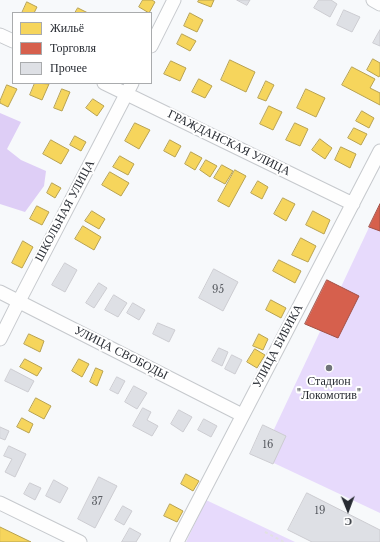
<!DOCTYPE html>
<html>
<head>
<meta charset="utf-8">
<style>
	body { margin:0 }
	#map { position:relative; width:380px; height:542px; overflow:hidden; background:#f7f9fb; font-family:"Libre Baskerville",serif }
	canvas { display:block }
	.legend { position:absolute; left:12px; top:12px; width:140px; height:72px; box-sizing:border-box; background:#fff; border:1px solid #a9abad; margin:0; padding:5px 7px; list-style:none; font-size:12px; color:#282c33 }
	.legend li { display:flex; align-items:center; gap:8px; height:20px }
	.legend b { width:20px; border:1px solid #a9abad }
	.north { position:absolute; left:328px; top:490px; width:40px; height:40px; -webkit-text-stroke:3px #fff; paint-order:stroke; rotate:179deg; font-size:11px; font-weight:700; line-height:16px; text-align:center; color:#282c33 }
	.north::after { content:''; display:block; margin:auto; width:14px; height:18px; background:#282c33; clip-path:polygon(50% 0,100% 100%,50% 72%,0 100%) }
</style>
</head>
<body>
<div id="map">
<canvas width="380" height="542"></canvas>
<ul class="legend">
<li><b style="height:11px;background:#f6d55c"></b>Жильё</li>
<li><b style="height:11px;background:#d6604d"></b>Торговля</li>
<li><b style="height:11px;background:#dee0e5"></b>Прочее</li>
</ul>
<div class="north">С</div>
</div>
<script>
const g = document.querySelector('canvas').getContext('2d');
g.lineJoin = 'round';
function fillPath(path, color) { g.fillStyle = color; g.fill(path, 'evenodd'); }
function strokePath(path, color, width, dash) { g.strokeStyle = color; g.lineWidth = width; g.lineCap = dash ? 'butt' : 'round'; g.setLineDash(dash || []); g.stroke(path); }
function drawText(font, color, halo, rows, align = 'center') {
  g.font = font + ' "Libre Baskerville",serif'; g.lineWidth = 4; g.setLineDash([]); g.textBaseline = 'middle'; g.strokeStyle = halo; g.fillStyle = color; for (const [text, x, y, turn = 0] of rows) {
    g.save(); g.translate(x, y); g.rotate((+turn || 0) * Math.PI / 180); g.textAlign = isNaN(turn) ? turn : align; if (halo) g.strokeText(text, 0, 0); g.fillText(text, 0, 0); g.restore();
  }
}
fillPath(new Path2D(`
	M380 204V513L261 457Z
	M206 500 295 542H186Z`), '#e7dafc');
fillPath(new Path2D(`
	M0 113 21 122 7 149 21 160 46 171 44 186 25 212 0 204Z`), '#decef6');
const homes = new Path2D(`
	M143 0H152L155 2 149 13 139 7Z
	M199 0H214L211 7 198 2Z
	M27 2 37 7 34 13H22Z
	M78 8 88 13H75Z
	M190 13 203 20 197 32 184 26Z
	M182 34 196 41 190 51 177 44Z
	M373 59 380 63V75L379 77 367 70Z
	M230 60 255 72 246 92 221 80Z
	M171 61 186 68 180 81 164 74Z
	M352 67 375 79 370 88 380 93V105L342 85Z
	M199 79 212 86 205 98 192 92Z
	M266 81 274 85 266 101 258 98Z
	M35 83 49 84 42 100 30 95Z
	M7 85 17 89 8 107 0 103V101Z
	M62 89 70 92 62 111 54 108Z
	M306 89 325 98 316 117 297 108Z
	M93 99 104 106 97 116 86 108Z
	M269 106 282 112 273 130 260 124Z
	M362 111 374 118 369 128 356 121Z
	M135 123 150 130 139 149 125 141Z
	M295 123 308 129 300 146 286 140Z
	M354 128 367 134 361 145 348 138Z
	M75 136 86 142 81 151 70 145Z
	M320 139 332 148 325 159 312 150Z
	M51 140 69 150 61 164 43 154Z
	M170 140 181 146 175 157 164 151Z
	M341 147 356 154 350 168 335 160Z
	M191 152 202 158 195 170 185 164Z
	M120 156 134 164 128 175 113 167Z
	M206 160 217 166 210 177 200 170Z
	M222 165 233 171 225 184 214 178Z
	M235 170 246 176 229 207 218 201Z
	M110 172 129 183 121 196 102 185Z
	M258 181 268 187 262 199 251 193Z
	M52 183 61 188 55 198 47 193Z
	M283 198 295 204 286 221 274 214Z
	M37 206 49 212 42 225 30 219Z
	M92 211 105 219 99 229 85 221Z
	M313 211 330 220 324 234 306 225Z
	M83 226 101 237 94 250 75 239Z
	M301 238 316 246 308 262 292 255Z
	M23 241 33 247 22 268 12 263Z
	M279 260 301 271 295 283 273 271Z
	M271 300 286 308 281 318 266 310Z
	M29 334 44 341 40 352 24 344Z
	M259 334 268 339 263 350 253 346Z
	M255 349 265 355 257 368 247 362Z
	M25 359 42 368 37 376 20 367Z
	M79 359 89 364 82 377 72 371Z
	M96 368 103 371 97 386 90 382Z
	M36 398 51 406 44 419 29 411Z
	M22 418 33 424 29 433 17 427Z
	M186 474 199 481 193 491 181 484Z
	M170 504 183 511 177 522 164 516Z
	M0 527 31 542H0Z`);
fillPath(homes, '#f6d55c');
strokePath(homes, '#b8a250', 1);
const shops = new Path2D(`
	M380 204V231L369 227Z
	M327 280 359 296 338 338 305 324Z`);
fillPath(shops, '#d6604d');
strokePath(shops, '#a25045', 1);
const building = new Path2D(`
	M237 0H250L247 5Z
	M319 0H331L337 4 330 17 314 8Z
	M344 10 360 17 352 32 337 25Z
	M380 30V46L373 43Z
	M65 263 77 270 65 292 52 285Z
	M214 269 238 282 223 311 199 298Z
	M99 283 107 288 94 308 86 303Z
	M114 295 127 303 118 317 105 310Z
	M133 303 145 310 139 320 127 313Z
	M158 323 175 330 169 342 153 334Z
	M219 348 228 352 222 366 212 361Z
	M232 355 242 360 235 374 225 369Z
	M11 369 34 381 28 392 5 381Z
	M117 377 125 381 118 394 110 390Z
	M134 386 147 393 137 409 125 402Z
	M143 408 151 412 147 420 158 426 152 436 133 426Z
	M179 410 192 417 183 432 171 424Z
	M204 419 217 426 211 437 198 430Z
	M263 425 286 436 273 464 250 454Z
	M0 427 9 431 5 440 0 438Z
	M9 446 26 454 15 477 5 472 12 459 4 456Z
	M99 477 117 486 95 528 78 519Z
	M54 480 68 488 60 503 46 496Z
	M30 483 41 488 35 500 24 494Z
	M307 493 380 530V542H312L288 530Z
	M123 506 132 511 124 525 115 520Z
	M130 528 141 534 136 542H122Z`);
fillPath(building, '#dee0e5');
strokePath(building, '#ccccd1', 1);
const minor = new Path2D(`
	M373 0 380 4
	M0 35 13 41
	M151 46 174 0
	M104 83 353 204
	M0 292 242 415
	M0 339 19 301 132 83
	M0 503 80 542
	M177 542 380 151`);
strokePath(minor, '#c6c9cd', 15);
strokePath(new Path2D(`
	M265 532 284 542`), '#e1e1e2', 2, [3, 3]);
strokePath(minor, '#fefefe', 13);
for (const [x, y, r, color] of [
	[329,368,4,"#707479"]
]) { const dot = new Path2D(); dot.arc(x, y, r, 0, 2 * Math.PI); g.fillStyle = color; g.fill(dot); strokePath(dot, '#fff', 1.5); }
drawText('10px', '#5a5d63', null, [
	["95",218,290],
	["16",268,445],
	["37",97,502],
	["19",320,511]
]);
drawText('12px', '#282c33', '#fff', [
	["ГРАЖДАНСКАЯ УЛИЦА",229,143,26],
	["ШКОЛЬНАЯ УЛИЦА",65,211,-62],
	["УЛИЦА БИБИКА",278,346,-62],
	["УЛИЦА СВОБОДЫ",121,353,27]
]);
drawText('12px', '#282c33', '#fff', [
	["Стадион",329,382],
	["\"Локомотив\"",329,396]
]);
</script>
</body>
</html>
